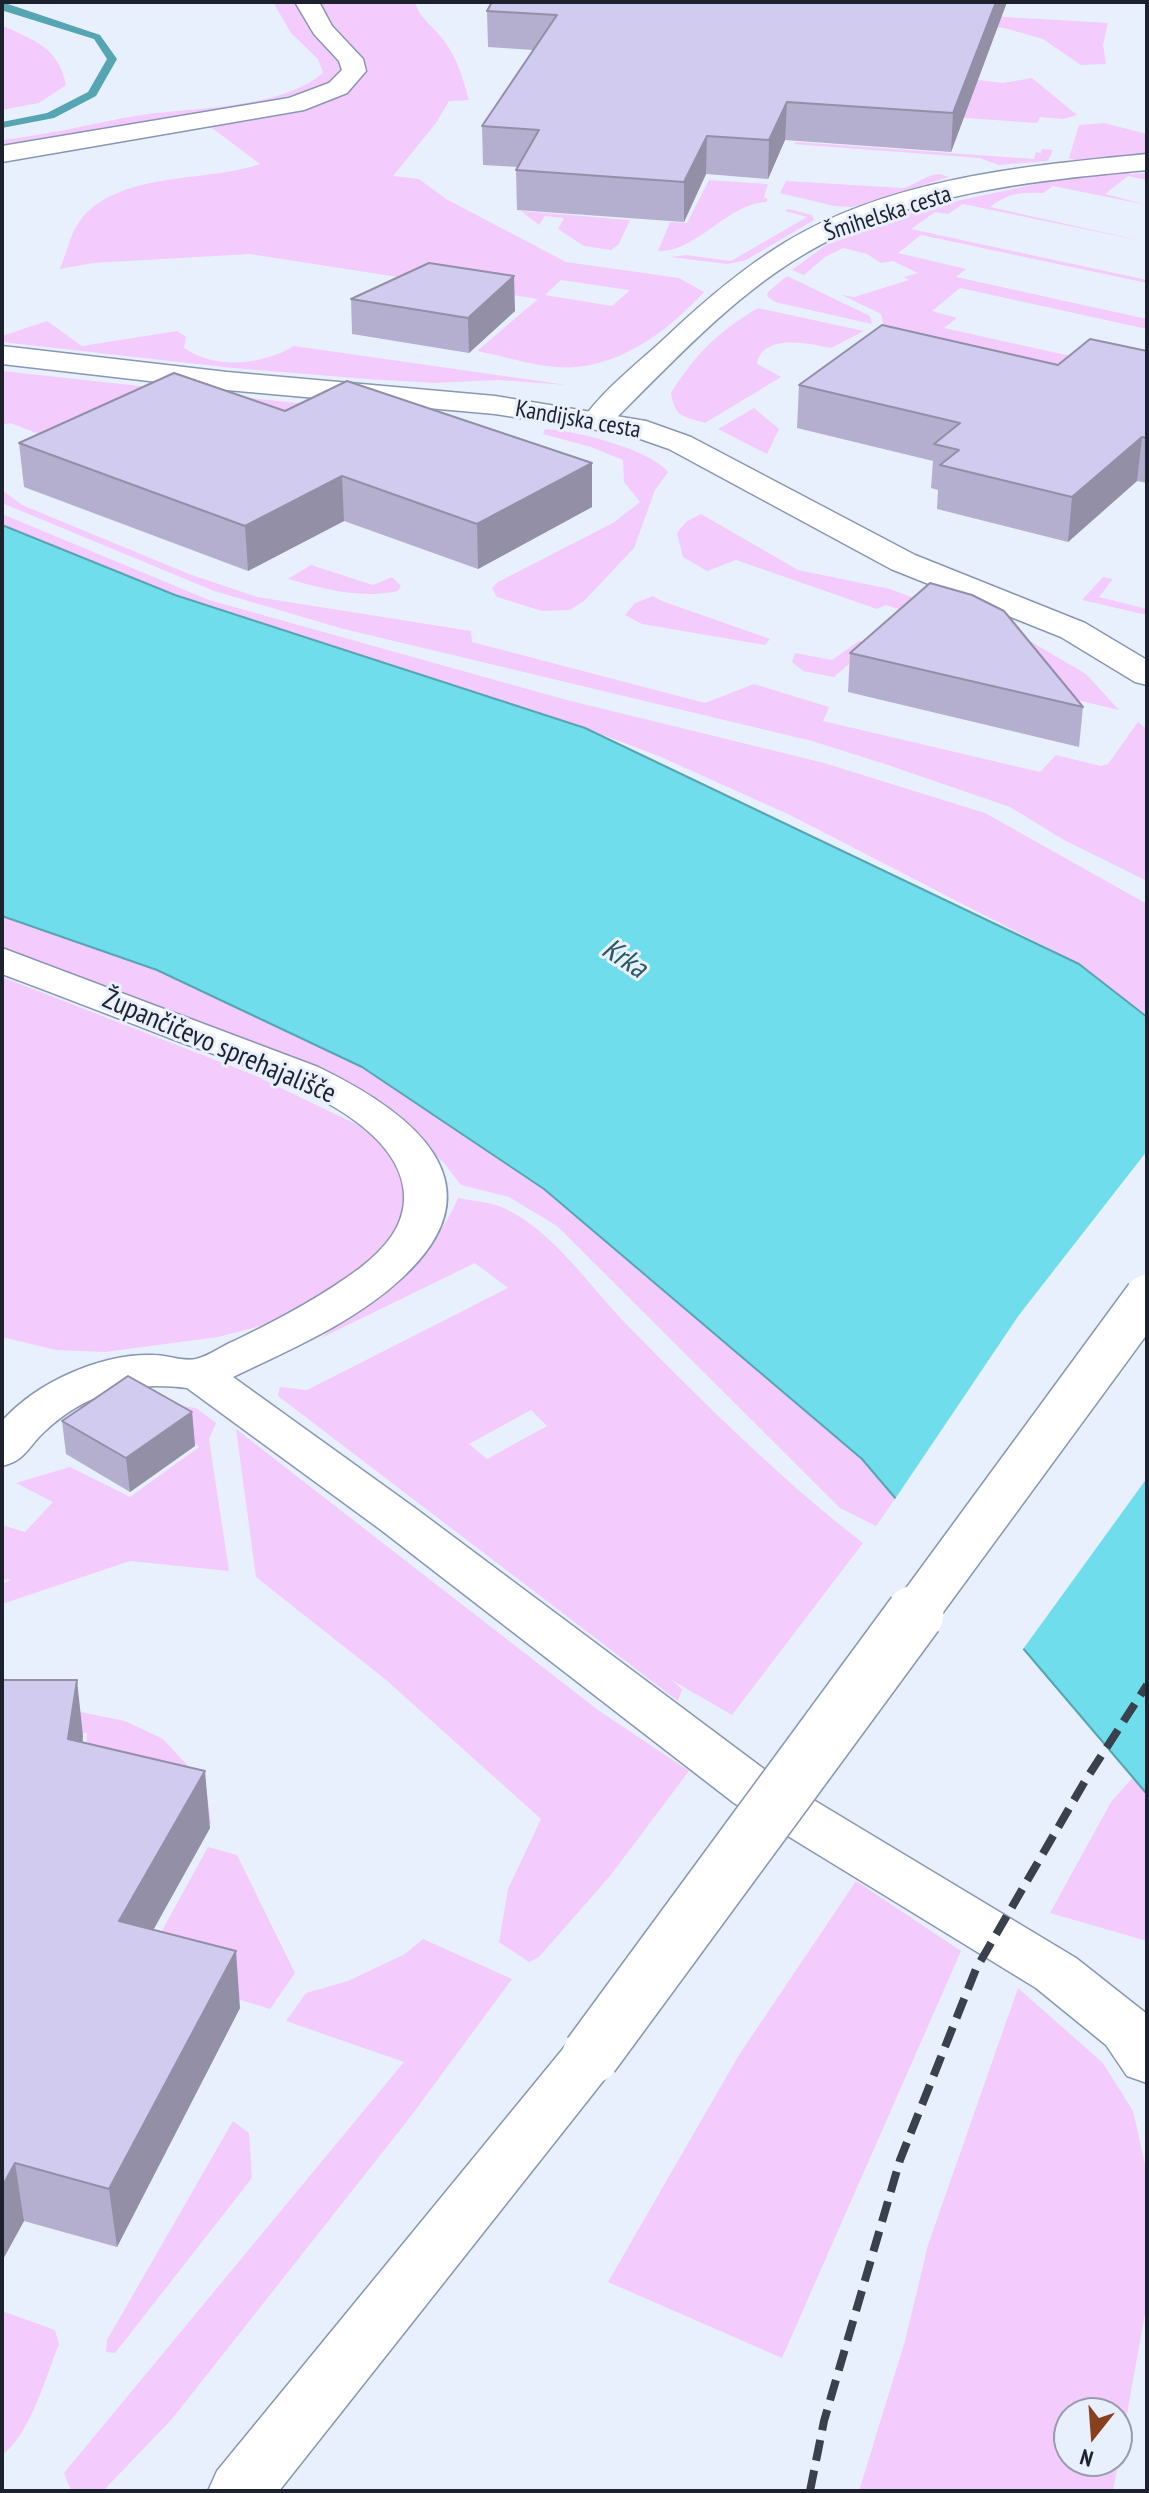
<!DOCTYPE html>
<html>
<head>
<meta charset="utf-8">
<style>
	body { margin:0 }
	#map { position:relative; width:1149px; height:2493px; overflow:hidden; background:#e9f0fd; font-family:"PT Sans Narrow",sans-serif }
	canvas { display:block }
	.frame { position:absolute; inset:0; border:4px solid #1c212d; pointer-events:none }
	.north { position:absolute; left:1053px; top:2397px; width:80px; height:80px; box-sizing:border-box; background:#e9f0fd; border:2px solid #979daa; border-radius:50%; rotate:197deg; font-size:22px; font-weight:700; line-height:32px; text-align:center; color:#1c212d }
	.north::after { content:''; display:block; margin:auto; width:28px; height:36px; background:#88411f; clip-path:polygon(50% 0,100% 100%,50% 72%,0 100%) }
</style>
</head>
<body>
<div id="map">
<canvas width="1149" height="2493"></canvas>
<div class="frame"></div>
<div class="north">N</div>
</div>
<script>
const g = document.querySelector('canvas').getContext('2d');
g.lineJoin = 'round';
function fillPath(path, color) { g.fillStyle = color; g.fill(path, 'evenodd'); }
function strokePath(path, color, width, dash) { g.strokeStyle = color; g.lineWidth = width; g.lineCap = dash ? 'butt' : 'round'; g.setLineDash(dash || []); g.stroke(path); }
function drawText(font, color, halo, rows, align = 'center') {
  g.font = font + ' "PT Sans Narrow",sans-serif'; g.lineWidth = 6; g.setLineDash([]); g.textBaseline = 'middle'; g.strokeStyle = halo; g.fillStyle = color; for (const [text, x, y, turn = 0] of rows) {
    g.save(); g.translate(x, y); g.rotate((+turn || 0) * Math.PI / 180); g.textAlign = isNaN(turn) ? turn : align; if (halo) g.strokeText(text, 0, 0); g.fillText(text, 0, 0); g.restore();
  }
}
fillPath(new Path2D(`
	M273 2H299L345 63 341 78 299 100 2 148V140C47 135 90 124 135 116 189 107 280 110 323 73L318 59 291 33Z
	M315 2H415C420 20 435 27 445 42 458 60 463 79 469 100L449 101 436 123 393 176 419 179 446 199 566 262 679 278 704 292C671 328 627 362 577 367 545 370 508 357 477 351L538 299 250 254 93 263 60 269C66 255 70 235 79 222 117 170 206 183 260 164L208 125 360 76ZM561 280 629 290V291L612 306 545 295Z
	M803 5 1108 23 1103 45 1106 64 1081 65 1043 39 1004 28Z
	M2 25C34 41 58 46 66 85L39 103 2 110Z
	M1032 78 1077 115 1063 119 1040 117 1037 123 768 104 978 80 1003 83Z
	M1104 123 1147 134V153L1076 161 1069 158 1079 125Z
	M796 142 1034 159 1036 152 1041 153 1042 149 1053 150 1048 161 999 165 979 158 794 144Z
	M1128 172 1131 174 1147 173V180L1128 176 1105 194 1147 205 1053 186 1043 193C1021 192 1008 193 990 207L1147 242 963 204 948 214 935 212 911 229 1147 280V283L921 235 898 253 966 269 956 277 1147 319V329L960 288 932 311 957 318 944 328 1138 371 1127 381 884 326 881 314 842 295 854 297 906 281 909 280 904 277 918 273 893 261 881 263 867 254 843 248 825 257 804 275 792 270 826 245 846 235 929 207 1050 181Z
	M940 174 949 177 852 207 834 206 780 193 786 181 903 188C917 185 926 174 940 174Z
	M709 180 768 184 764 197 768 199 766 202C728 203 696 253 658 251L670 222 687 223Z
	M788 209 812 215 814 220 746 260 728 264 670 257 687 255 731 261 807 217 785 211Z
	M521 211 630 220 619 244 611 250 584 246 558 229 564 218 545 216 539 225Z
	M787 276 870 316 872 324 775 302 767 296 768 292Z
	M758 308 864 331 831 348C809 343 762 333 757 364L781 377 705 423C683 416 675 418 671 393 695 354 719 331 758 308Z
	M47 321 82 346 177 331 186 337 184 348C216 370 262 365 294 346L567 385 498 380 434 383 367 379 233 368 2 342V336Z
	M2 371 342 408 89 453 10 423 2 425Z
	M754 408 779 429 767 454 718 429Z
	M545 429C574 430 652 450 668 472L655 490 634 548 585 600 570 610 542 611 497 597 492 588 498 582 613 523 640 502 624 482 623 460 591 447 543 434Z
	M2 490 22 505 189 574 257 597 471 631 472 642 705 703 754 684 829 707 823 721 1040 772 1056 755 1101 766 1108 764 1138 722 1147 729V881L1064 840 1010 807 888 765 812 741 344 629 214 591 2 503Z
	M2 514 209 600 563 699 824 763 985 813 1147 904V1017L1079 964 790 815 661 757 585 728 175 595 2 525Z
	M701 514 798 570 890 589 922 601 908 612 886 605 877 609 736 560 707 571 683 557 677 533 686 522Z
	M311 565 373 585 392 577 401 586 398 591C361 599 324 589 288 579Z
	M1103 577 1113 579 1099 597 1147 609V615L1082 600Z
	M653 596 662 601 770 639 765 645 642 624 625 615 635 603Z
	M1023 637 1086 674 1119 710 1026 688Z
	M859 641 873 643 834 677 803 671 792 662 795 653 832 660Z
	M2 916 157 970 362 1067 544 1189 858 1455 895 1499 876 1526 840 1508 557 1226 509 1197 461 1185 444 1163 405 1128 295 1059 2 948Z
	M2 977 254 1075 356 1124 378 1138 404 1170 408 1207 397 1230 359 1272 284 1316 260 1326 218 1337 105 1352 56 1350 2 1337Z
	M458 1198C473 1201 492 1202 506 1209 556 1234 590 1287 629 1327 703 1402 779 1478 863 1543L732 1715 670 1679 682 1689 678 1701 278 1396 280 1387 307 1390 508 1288 475 1263 319 1339C371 1300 432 1261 458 1198ZM531 1410 547 1426 487 1459 469 1444Z
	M143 1401 196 1408 216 1423 209 1439 229 1571 130 1561 2 1604V1585L11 1579 2 1580V1525L25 1532 53 1502 16 1483 70 1467 130 1497 199 1447Z
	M236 1429 598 1710 689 1771 610 1876 539 1957 529 1962 499 1942 508 1889 541 1819 385 1679 256 1577Z
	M66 1709 125 1721 163 1739 189 1767 207 1793 211 1824 83 1792 87 1733H2Z
	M1133 1777 1147 1794V1941L1050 1913 1111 1802Z
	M208 1847 237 1855 295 1973 270 2009 141 1969Z
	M856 1881 961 1951 782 2358 608 2282 739 2055Z
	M423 1939 512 1979 408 2120 172 2419 103 2491H71L64 2473 404 2062 286 2021 306 1993 348 1981 405 1954Z
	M1018 1988 1103 2063 1133 2111 1145 2164 1147 2303 1113 2491H859L905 2341 928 2245ZM1117 2413V2461H1069V2413Z
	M233 2121 249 2133 252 2178 115 2353 106 2352 107 2340Z
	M2 2311 55 2330 59 2344C46 2376 30 2435 2 2455Z`), '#f3cbfc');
const water = new Path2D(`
	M2 525 175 595 585 728 1079 964 1147 1017V1794L862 1459 544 1189 362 1067 157 970 2 916Z`);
fillPath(water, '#6fddec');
strokePath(water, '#56a5b3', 2);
fillPath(new Path2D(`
	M1147 1151V1478L1021 1652 893 1502 1019 1315Z`), '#e9f0fd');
fillPath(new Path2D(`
	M2 2 100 35 117 59 96 96 54 118 2 128V122L47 113 88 92 107 59 94 39 4 11Z`), '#56a5b3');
const minor = new Path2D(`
	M295 2H319L332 26 363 59 366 71 347 93 304 110 2 162V146L289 98 329 83 342 70 339 61 314 34Z
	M1147 154V170C1030 181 909 193 806 253 731 297 670 365 609 425L598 428 587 425 583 419C604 389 638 363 665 338 702 303 740 270 784 243 891 178 1025 166 1147 154Z
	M2 948 318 1067C409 1111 506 1182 402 1278 355 1322 291 1349 233 1377L415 1508 772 1775 1076 1958 1147 2014V2083L1127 2076 1106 2045 1036 1988 734 1803 381 1530 187 1388C131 1381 87 1392 44 1432 27 1448 26 1460 2 1466V1421C37 1382 101 1353 154 1355 167 1355 183 1362 196 1359 209 1356 222 1346 234 1341 278 1320 321 1297 360 1268 384 1249 406 1226 404 1193 398 1109 238 1064 172 1039 115 1017 59 995 2 974Z`);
const major = new Path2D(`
	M2 346 227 372 495 396 646 421 691 437 915 555 1085 623 1147 660V685L1135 682 1061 637 891 569 669 449 629 435 495 414 227 390 2 364Z
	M591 2032 611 2039 620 2055 611 2071 279 2491H208L217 2471 571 2039Z`);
strokePath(minor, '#8897b5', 3);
strokePath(major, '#8897b5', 3);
fillPath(minor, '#fff');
fillPath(major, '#fff');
strokePath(new Path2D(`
	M810 2491 824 2421 900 2160 976 1969 1085 1781 1147 1685`), '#3a404c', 8, [21, 10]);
const majorBridgeFar1 = new Path2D(`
	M913 1616 1147 1297`);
const majorBridge = new Path2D(`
	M591 2055 915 1614`);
strokePath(majorBridgeFar1, '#8897b5', 47, []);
strokePath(majorBridge, '#8897b5', 60, []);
strokePath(majorBridgeFar1, '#fff', 44);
strokePath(majorBridge, '#fff', 57);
fillPath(new Path2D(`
	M1007 2 951 152 785 140 768 179 706 174 684 222 517 210 516 170 518 167 483 165 482 126 533 50 488 47 487 11Z
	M351 299 515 311 469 353 352 334Z
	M1147 351V483L1137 481 1068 542 937 509 938 490 931 488 933 461 797 428 799 385 1058 365Z
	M285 411 592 463V507L478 569 344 521 248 571 24 487 19 443Z
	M850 653 1083 707 1079 747 848 692Z
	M192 1412 195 1446 130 1492 66 1454 62 1421Z
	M2 1680 83 1736V1743L210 1828 153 1930 240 2008 117 2247 24 2221 2 2261Z`), '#b4afce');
fillPath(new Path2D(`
	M996 2H1007L951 152 953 113Z
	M787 102 785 140 768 179 769 140Z
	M707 136 706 174 684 222V182Z
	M514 276 515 311 469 353 468 318Z
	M1142 437 1137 481 1068 542 1072 497Z
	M592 463V507L478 569 477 524Z
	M342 476 344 521 248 571 245 526Z
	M192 1412 195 1446 130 1492 126 1458Z
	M77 1680 83 1736 75 1796 68 1739Z
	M205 1771 210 1828 126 1979 119 1921Z
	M236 1951 240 2008 117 2247 109 2189Z
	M15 2163 24 2221 2 2261V2187Z`), '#928fa7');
const building = new Path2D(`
	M492 2H996L953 113 787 102 769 140 707 136 684 182 516 170 539 130 482 126 557 15 487 11Z
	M429 263 514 276 468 318 351 299Z
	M882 325 1058 365 1090 339 1147 351V374L1146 375H1147V438L1142 437 1072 497 940 465 959 450 934 444 960 423 799 385Z
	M174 373 285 411 347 381 592 463 477 524 342 476 245 526 19 443Z
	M930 583 972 595 1004 611 1083 707 850 653Z
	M128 1376 192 1412 126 1458 62 1421Z
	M2 1680H77L68 1739 205 1771 119 1921 236 1951 109 2189 15 2163 2 2187Z`);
fillPath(building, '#d1ccef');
strokePath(building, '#928fa7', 2);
drawText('24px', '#1c212d', '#e9f0fd', [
	["Šmihelska cesta",888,214,-18],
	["Kandijska cesta",578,420,10]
]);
drawText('28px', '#1c212d', '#e9f0fd', [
	["Župančičevo sprehajališče",219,1047,23]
]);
drawText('italic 30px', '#2b5b62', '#e9f0fd', [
	["Krka",624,959,33]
]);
</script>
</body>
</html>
